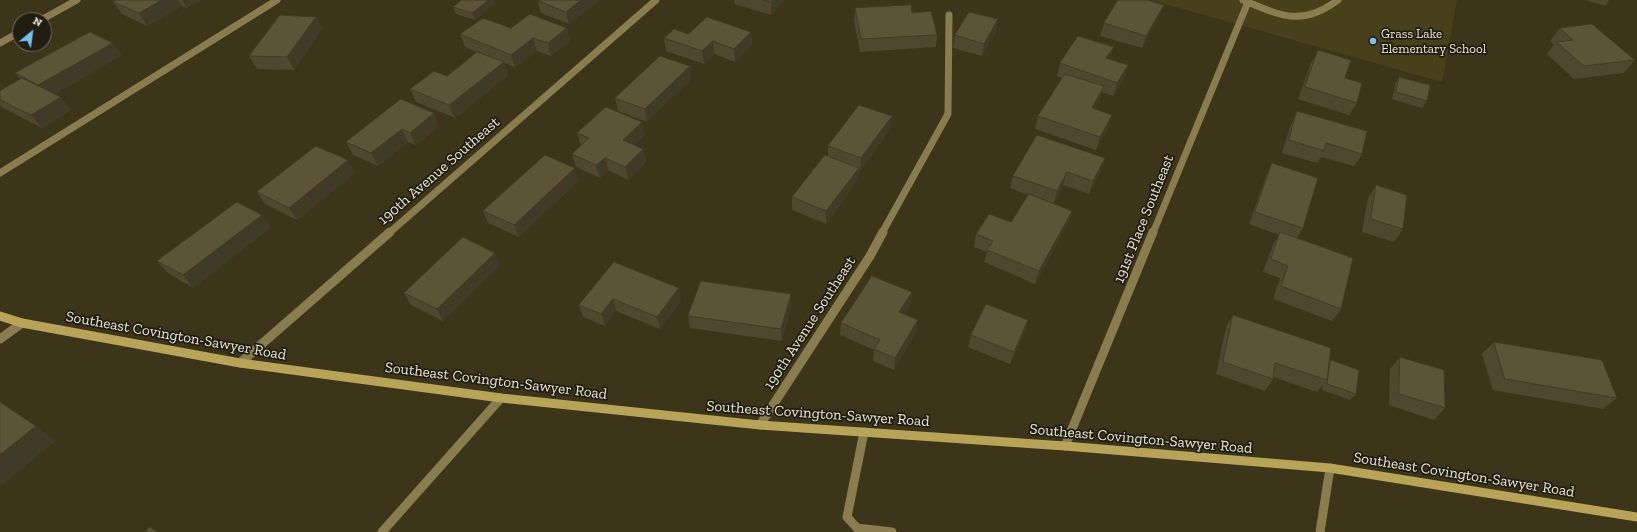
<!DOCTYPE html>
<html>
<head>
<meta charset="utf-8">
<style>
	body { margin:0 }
	#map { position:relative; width:1637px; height:532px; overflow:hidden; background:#3c3519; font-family:"Zilla Slab",serif }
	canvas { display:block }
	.north { position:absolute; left:12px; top:12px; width:40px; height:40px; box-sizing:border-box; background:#201d11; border:1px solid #716d5f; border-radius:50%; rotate:29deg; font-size:11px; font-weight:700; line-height:16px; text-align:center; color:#eae5d5 }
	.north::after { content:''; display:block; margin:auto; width:14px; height:18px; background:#79bff8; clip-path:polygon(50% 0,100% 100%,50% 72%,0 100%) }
</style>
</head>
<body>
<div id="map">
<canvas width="1637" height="532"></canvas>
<div class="north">N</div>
</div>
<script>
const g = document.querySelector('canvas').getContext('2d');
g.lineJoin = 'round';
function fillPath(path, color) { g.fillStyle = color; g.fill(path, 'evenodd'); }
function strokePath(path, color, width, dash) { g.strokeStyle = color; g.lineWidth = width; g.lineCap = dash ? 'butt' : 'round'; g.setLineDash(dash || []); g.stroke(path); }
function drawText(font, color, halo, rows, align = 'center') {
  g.font = font + ' "Zilla Slab",serif'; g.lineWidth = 3.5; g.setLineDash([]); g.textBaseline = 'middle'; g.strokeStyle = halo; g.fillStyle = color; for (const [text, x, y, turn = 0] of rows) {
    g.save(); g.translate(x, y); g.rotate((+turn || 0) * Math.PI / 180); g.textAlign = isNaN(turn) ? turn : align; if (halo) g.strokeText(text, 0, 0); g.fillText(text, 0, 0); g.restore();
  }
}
fillPath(new Path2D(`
	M1151 0H1457L1442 82Z`), '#483f1b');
strokePath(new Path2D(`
	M1243 0C1281 16 1302 27 1338 0
	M0 173 277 0
	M882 233 948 114 949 15`), '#897c4e', 7);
strokePath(new Path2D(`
	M870 256 883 232
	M864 432 847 517 857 528 892 532`), '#897c4e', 9);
strokePath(new Path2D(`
	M41 20 77 0
	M0 43 20 32
	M389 233 656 0
	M1153 233 1248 2`), '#897c4e', 7);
strokePath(new Path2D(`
	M0 339 22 323
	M240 363 390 232
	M760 425 870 256
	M1065 446 1153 232
	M382 532 501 398
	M1320 532 1330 468`), '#897c4e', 9);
strokePath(new Path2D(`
	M0 316 22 323 240 363 501 398 760 425 1065 446 1330 468 1637 517`), '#b8a458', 9);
fillPath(new Path2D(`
	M116 0H201L187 8 182 6 147 26 122 14 113 2Z
	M462 0H494L495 3 475 20 456 14 453 7Z
	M537 0H600L569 24 541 13Z
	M734 0H784V1L771 15 735 4Z
	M1586 0H1609L1605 6Z
	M1164 5 1159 17 1142 48 1100 36 1104 23Z
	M855 8 912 13 937 35 936 47 860 52 854 21Z
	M316 17 322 29 294 70 257 69 249 56Z
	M511 28H567L570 41 551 56 537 51 515 67 504 63 508 75 455 118 416 102 410 89 447 76 477 52 465 47 460 34Z
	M1560 28 1635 60 1624 73 1574 79 1547 54 1554 44 1550 41Z
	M751 32 752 45 735 62 714 54 704 64 666 51 664 38 688 34Z
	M996 32 982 56 953 48 955 35Z
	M1318 50 1345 78 1357 103 1349 115 1298 99 1311 63Z
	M122 55 55 94 71 110 42 128 3 108 0 105V91L20 79 15 73Z
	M1110 60 1128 65 1124 78 1113 96 1102 92 1100 99 1095 109 1112 115 1108 128 1096 150 1035 129 1038 116 1062 78 1057 76 1060 63Z
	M1399 77 1427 101 1422 108 1392 99 1395 84Z
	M691 79 647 122 618 111 615 98Z
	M401 99 439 126 416 145 408 142 378 166 353 155 346 142Z
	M1297 111 1362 154 1354 166 1321 157 1317 163 1282 153 1291 124Z
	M892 116 890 129 860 171 859 170 858 180 826 224 792 210V197L828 156V146Z
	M577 133 645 135 634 145 643 149 646 162 628 180 608 170 600 178 576 167 572 154 581 146Z
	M1105 158 1101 170 1089 194 1063 185 1054 203 1072 211 1068 223 1035 284 984 262 987 252 974 247 976 234 1011 222 1028 195 1010 188 1013 176Z
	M348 160 355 173 297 220 265 204 257 192Z
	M1272 163 1303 228 1297 238 1341 309 1332 321 1273 299 1280 278 1263 272 1273 245 1279 235 1249 224 1266 176Z
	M578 181 519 237 488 223 483 211Z
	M1376 185 1403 229 1394 242 1362 232 1368 198Z
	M262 215 271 227 193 288 168 273 157 261Z
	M614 262 681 300 660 329 616 311 605 326 583 317 579 305Z
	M500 265 443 321 411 305 404 293Z
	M791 294V306L782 341 690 328 688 316Z
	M911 304 904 314 916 332 894 370 873 361 874 350 840 335 841 323Z
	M1233 315 1329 362 1331 360 1356 394 1350 400 1322 390 1323 385 1317 392 1273 377V379L1265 391 1216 374 1226 327Z
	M1028 320 1025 332 1010 364 968 347 971 335Z
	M1494 342 1617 398 1603 409 1493 390 1482 354Z
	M1400 357 1445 408 1434 420 1389 405 1390 369Z`), '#4f482f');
fillPath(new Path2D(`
	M162 0H178L182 6 147 26 139 13Z
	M182 0H201L187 8Z
	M489 0H494L495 3 475 20 472 13Z
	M581 0H600L569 24 566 12Z
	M773 0H784V1L771 15V2Z
	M1164 5 1159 17 1142 48 1146 36Z
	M316 17 322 29 294 70 287 57Z
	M998 19 996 32 982 56 984 44Z
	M567 28 570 41 551 56 548 43Z
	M751 32 752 45 735 62 734 49Z
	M533 38 537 51 515 67 511 55Z
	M713 41 714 54 704 64 702 51Z
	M113 43 122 55 49 98 38 85Z
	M1114 47 1110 60 1106 58Z
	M504 62 508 75 455 118 449 105Z
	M1128 65 1124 78 1113 96 1117 83Z
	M690 66 691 79 647 122 645 109Z
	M1104 86 1100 99 1088 121 1092 108Z
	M61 97 71 110 42 128 31 115Z
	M434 113 439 126 416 145 410 133Z
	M1112 115 1108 128 1096 150 1100 137Z
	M892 116 890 129 860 171 861 158Z
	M642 122 645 135 626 153 623 140Z
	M402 129 408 142 378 166 371 153Z
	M643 149 646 162 628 180 625 167Z
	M605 158 608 170 600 178 596 165Z
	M1105 158 1101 170 1089 194 1093 181Z
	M348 160 355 173 297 220 289 208Z
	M575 168 578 181 519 237 514 225Z
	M859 168 858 180 826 224V211Z
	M1067 172 1063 185 1053 204 1057 191Z
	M1072 211 1068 223 1035 284 1039 271Z
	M262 215 271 227 193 288 183 275Z
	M495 253 500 265 443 321 437 309Z
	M679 288 681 300 660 329 657 317Z
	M912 292 911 304 898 324 899 312Z
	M791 294V306L782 341 781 329Z
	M613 299 616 311 605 326 601 314Z
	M918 320 916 332 894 370 895 358Z
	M1028 320 1025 332 1010 364 1014 352Z
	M36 426 56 441 0 487V455Z`), '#403b26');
const building = new Path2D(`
	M116 0H162L139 13 113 2Z
	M462 0H489L472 13 453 7Z
	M537 0H581L566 12Z
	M763 0H773L771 2Z
	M1118 0H1147L1164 5 1146 36 1104 23Z
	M911 5 912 13 931 11 937 35 861 39 855 8Z
	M969 12 998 19 984 44 955 35Z
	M530 14 567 28 548 43 533 38 511 55 460 34 483 18 511 28Z
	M280 15 316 17 287 57 249 56Z
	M707 17 751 32 734 49 713 41 702 51 664 38 674 29 688 34Z
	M1592 24 1635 60 1584 66 1556 42 1573 40 1560 28Z
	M90 32 113 43 38 85 15 73Z
	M1078 36 1114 47 1106 58 1128 65 1117 83 1060 63Z
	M1318 50 1351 60 1345 78 1362 83 1357 103 1305 87Z
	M477 52 504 62 449 105 410 89 434 71 447 76Z
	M660 56 690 66 645 109 615 98Z
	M1065 74 1104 86 1092 108 1112 115 1100 137 1038 116Z
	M1399 77 1430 85 1427 101 1396 92Z
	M22 78 61 97 31 115 0 100V91Z
	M401 99 434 113 410 133 402 129 371 153 346 142Z
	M859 105 892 116 861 158 828 146Z
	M606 107 642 122 623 140 643 149 625 167 605 158 596 165 572 154 589 138 577 133Z
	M1297 111 1367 131 1362 154 1326 143 1324 151 1289 140Z
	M1037 135 1105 158 1093 181 1067 172 1057 191 1013 176Z
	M316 146 348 160 289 208 257 192Z
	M545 155 575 168 514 225 483 211Z
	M825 155 859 168 826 211 792 197Z
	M1272 163 1318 178 1303 228 1255 212Z
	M1376 185 1407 195 1403 229 1371 219Z
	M1029 194 1072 211 1039 271 987 250 993 241 976 234 989 214 1011 222Z
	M237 202 262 215 183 275 157 261Z
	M1280 232 1353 258 1341 309 1281 286 1288 266 1271 259Z
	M463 237 495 253 437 309 404 293Z
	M614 262 679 288 657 317 613 299 601 314 579 305Z
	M872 276 912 292 899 312 918 320 895 358 874 349 880 340 841 323Z
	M701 281 791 294 781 329 688 316Z
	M986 304 1028 320 1014 352 971 335Z
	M1233 315 1331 348 1327 380 1275 363 1273 379 1223 362Z
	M1494 342 1602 360 1617 398 1505 379Z
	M1400 357 1444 370 1445 408 1399 394Z
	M1331 360 1359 370 1356 394 1327 384Z
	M0 402 36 426 0 455Z
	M150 527 158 532H145Z`);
fillPath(building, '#5c5437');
strokePath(building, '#403b26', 1);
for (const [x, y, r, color] of [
	[1373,41,4,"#79bff8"]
]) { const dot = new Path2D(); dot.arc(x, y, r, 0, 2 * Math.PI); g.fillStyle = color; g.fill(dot); strokePath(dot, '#201d11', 1.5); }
drawText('13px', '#eae5d5', '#201d11', [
	["Grass Lake",1381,34],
	["Elementary School",1381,49]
], 'left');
drawText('15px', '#eae5d5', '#201d11', [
	["190th Avenue Southeast",439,171,-41],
	["191st Place Southeast",1144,219,-68],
	["190th Avenue Southeast",810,323,-57],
	["Southeast Covington-Sawyer Road",176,336,10],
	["Southeast Covington-Sawyer Road",496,381,7],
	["Southeast Covington-Sawyer Road",818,414,4],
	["Southeast Covington-Sawyer Road",1141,439,5],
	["Southeast Covington-Sawyer Road",1464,475,9]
]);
</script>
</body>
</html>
